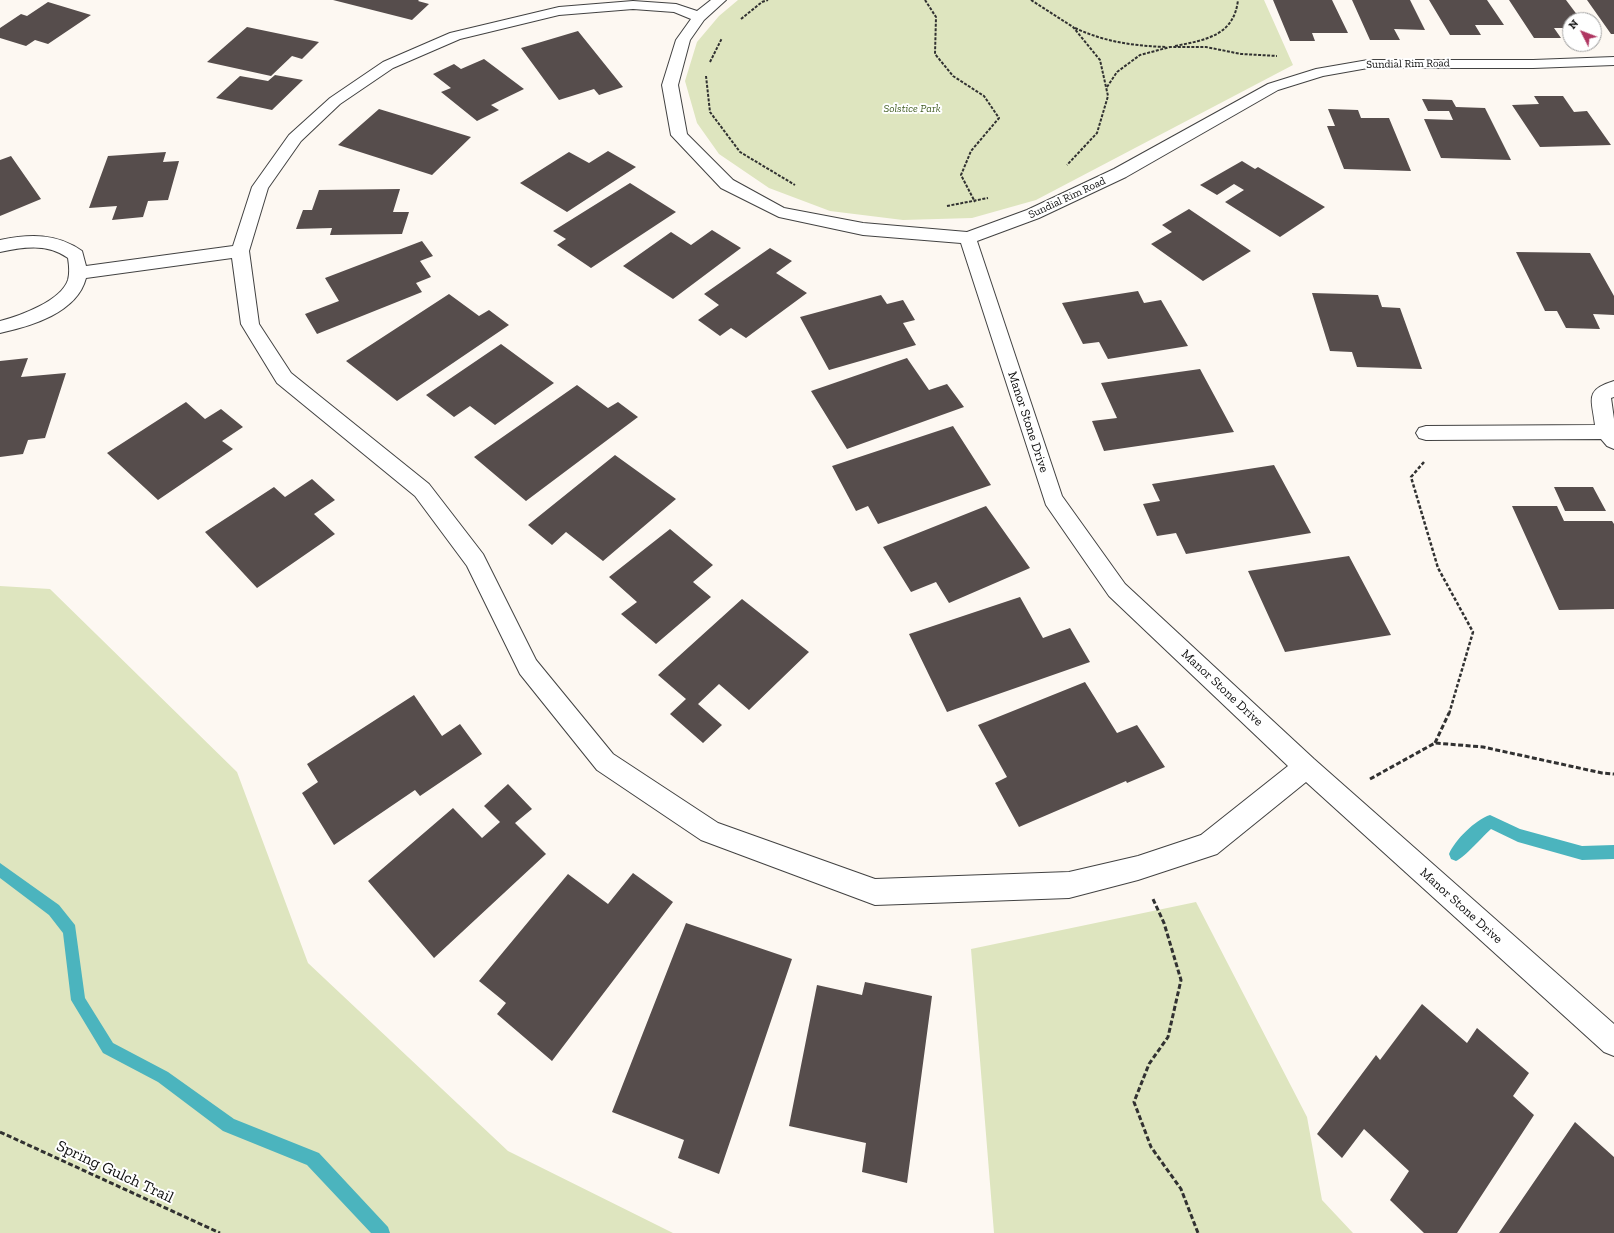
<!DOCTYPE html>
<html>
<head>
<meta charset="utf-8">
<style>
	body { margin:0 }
	#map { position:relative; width:1614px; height:1233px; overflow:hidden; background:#fdf8f2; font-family:"Zilla Slab",serif }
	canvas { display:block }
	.north { position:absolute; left:1562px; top:12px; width:40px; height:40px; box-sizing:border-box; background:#fff; border:1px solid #9f9f9f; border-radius:50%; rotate:312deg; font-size:11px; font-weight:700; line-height:16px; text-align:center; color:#0f0f0f }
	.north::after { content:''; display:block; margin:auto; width:14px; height:18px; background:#af3662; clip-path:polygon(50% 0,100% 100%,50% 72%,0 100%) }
</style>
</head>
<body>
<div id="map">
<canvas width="1614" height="1233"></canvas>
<div class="north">N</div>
</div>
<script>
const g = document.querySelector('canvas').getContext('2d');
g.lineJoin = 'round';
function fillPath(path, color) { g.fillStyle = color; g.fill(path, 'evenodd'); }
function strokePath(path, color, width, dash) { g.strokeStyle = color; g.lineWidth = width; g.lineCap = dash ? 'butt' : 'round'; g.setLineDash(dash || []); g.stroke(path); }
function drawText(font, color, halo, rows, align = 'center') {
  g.font = font + ' "Zilla Slab",serif'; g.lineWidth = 4; g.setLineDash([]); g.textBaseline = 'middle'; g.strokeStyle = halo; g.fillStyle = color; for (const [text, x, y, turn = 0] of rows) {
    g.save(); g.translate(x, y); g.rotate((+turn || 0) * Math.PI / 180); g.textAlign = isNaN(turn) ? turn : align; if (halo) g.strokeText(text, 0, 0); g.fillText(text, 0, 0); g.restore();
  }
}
fillPath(new Path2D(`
	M738 0H1264L1293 65 1036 200 972 218 903 220 830 211 769 188 719 154 697 123 685 81 697 42 719 16Z
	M0 586 50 589 237 772 308 963 508 1151 673 1233H0Z
	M1196 902 1307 1117 1322 1200 1353 1233H994L971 949Z`), '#dee5bf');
fillPath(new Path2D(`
	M1490 815 1520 829 1582 846 1614 845V859L1582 860 1518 842 1491 829C1483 836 1464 858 1456 861L1451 859 1449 854C1455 840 1475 820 1490 815Z
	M0 863 59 905 75 925 85 998 113 1043 168 1072 234 1119 319 1153 388 1227 390 1233H371L307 1165 223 1131 158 1082 103 1053 71 1000 63 933 49 915 0 878Z`), '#4bb4be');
fillPath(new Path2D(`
	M333 0H419L418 1 429 4 412 20Z
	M1273 0H1332L1348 33H1312L1315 41H1290Z
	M1352 0H1410L1425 30 1394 29 1400 40H1370Z
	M1429 0H1487L1504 25H1475L1481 35H1450Z
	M1509 0H1566L1581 20H1570V28H1554L1561 38H1534Z
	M1587 0H1614V34H1611Z
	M48 2 91 15 48 44 35 40 26 46 0 38V28L21 14 27 16Z
	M247 27 319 42 302 59 292 56 271 76 207 62Z
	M578 31 623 87 599 95 594 89 559 100 521 48Z
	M484 59 524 89 491 105 499 110 477 121 441 92 451 88 433 74 454 64 461 69Z
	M275 75 303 80 272 110 216 98 240 76 268 81Z
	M1534 96H1563L1574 112 1587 111 1611 145 1540 147 1512 105 1539 104Z
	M1422 99 1452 100 1456 107 1485 108 1511 160 1441 158 1424 119 1453 120 1449 111H1428Z
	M379 109 471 137 432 175 338 145Z
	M1328 109 1358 110 1361 118H1389L1411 171 1344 169 1327 126H1335Z
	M608 151 636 167 567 212 520 183 569 152 589 163Z
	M166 152 163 162 179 161 168 200 148 201 143 217 112 220 117 206 89 208 108 156Z
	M11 156 41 199 0 216V160Z
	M1242 161 1255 169 1258 167 1325 207 1280 237 1225 202 1244 190 1234 184 1217 195 1200 185Z
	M630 183 676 212 591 268 557 245 566 239 553 231Z
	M400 189 393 212H409L402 234 330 235 332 228 296 229 303 210H312L319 190Z
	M1189 209 1251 251 1203 281 1151 244 1172 232 1162 225Z
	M712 230 741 248 673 299 623 266 671 232 691 245Z
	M422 241 433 256 420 261 431 277 416 283 422 292 317 334 305 314 339 301 325 278Z
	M770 248 792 261 776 273 807 293 746 338 731 328 720 336 698 320 719 305 704 294Z
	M1516 252 1590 253 1614 296V315L1593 314 1600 329 1566 328 1557 311H1545Z
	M1138 291 1144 303 1161 300 1188 346 1108 359 1099 342 1083 344 1062 303Z
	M1312 293 1378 295 1382 307 1400 308 1422 369 1357 367 1352 352 1330 351Z
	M449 294 479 316 489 310 509 325 397 401 346 361Z
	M881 295 887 304 903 300 915 320 903 323 916 345 829 370 800 317Z
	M501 344 554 383 495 425 470 406 454 417 426 395Z
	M28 358 21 377 66 373 45 438 28 440 23 454 0 457V361Z
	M907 358 929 390 947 384 964 407 847 449 811 391Z
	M1200 369 1234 432 1104 451 1092 421 1117 418 1101 383Z
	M577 385 608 408 618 402 638 417 526 501 474 457Z
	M186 402 205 419 221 409 243 427 222 441 233 449 158 500 107 453Z
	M953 426 991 485 878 524 868 506 856 511 832 466Z
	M615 455 676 499 603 561 566 532 552 545 528 525Z
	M1274 465 1311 533 1186 554 1176 533 1157 536 1143 504 1160 501 1152 484Z
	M312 479 335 500 314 514 335 534 257 588 205 532 274 487 285 497Z
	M1554 487H1593L1606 511H1565Z
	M986 506 1030 568 949 603 936 582 911 592 883 547Z
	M1512 506H1557L1564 521H1612L1614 524V609L1559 610Z
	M670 529 713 565 693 582 711 597 656 644 621 614 637 602 609 577Z
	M1349 556 1391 635 1285 652 1248 571Z
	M1020 597 1043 638 1070 628 1090 662 947 712 909 634Z
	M742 599 809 652 749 710 719 684 698 704 722 725 703 743 670 714 686 699 658 675Z
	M1085 682 1117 733 1137 725 1165 767 1127 783 1126 781 1019 827 995 783 1007 777 978 725Z
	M414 695 442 736 460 724 482 754 420 796 415 790 334 845 302 793 318 782 307 764Z
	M508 784 532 809 515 823 546 854 434 958 368 881 453 808 482 838 500 822 484 806Z
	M633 873 673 902 552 1061 497 1014 506 1003 479 981 568 874 608 904Z
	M686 923 792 959 719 1174 678 1158 684 1140 612 1112Z
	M865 982 932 996 907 1183 862 1172 866 1143 789 1126 817 985 862 995Z
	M1422 1004 1467 1043 1477 1028 1529 1073 1513 1096 1534 1115 1457 1233H1424L1390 1200 1409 1171 1364 1129 1342 1158 1317 1134 1376 1055 1380 1060Z
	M1575 1122 1614 1157V1233H1499Z`), '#564d4c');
const minor = new Path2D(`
	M711 0H726L704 20 690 40 678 85 687 134 733 180 784 208 863 223 967 232 1027 210 1114 169 1268 84 1316 69 1368 60H1533L1614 57V65L1533 68H1368L1323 76 1278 90 1126 177 1039 218 977 241 1062 496 1125 584 1314 759 1614 1024V1056L1604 1052 1306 782 1217 854 1138 880 1069 898 875 905 701 840 597 770 520 674 467 566 415 496 277 383 241 324 232 258 86 278C77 313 31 326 0 333V321C20 316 61 301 68 280 70 273 69 264 68 258 47 243 24 247 0 252V240C30 234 56 233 82 251L86 266 233 246 252 187 289 135 330 98 383 62 450 33 559 7 633 1 676 4 697 11ZM633 9 674 12 691 19 676 40 662 85 671 135 721 188 779 217 863 235 961 243 1046 505 1109 596 1288 766 1201 835 1138 856 1069 872 875 879 718 823 613 754 536 660 483 554 429 484 291 373 259 324 249 251 268 188 301 141 340 104 393 68 460 39 559 15Z
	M1614 381V397L1611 398 1614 419V449L1607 446 1601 439 1426 440 1419 438 1416 433 1419 428 1426 426 1595 425C1592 399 1584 390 1614 381Z`);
strokePath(minor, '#424242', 2);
strokePath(new Path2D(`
	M925 0 936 17 935 54 953 76 984 96 999 118 971 151 961 175 975 202
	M1031 0 1073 27 1100 60 1108 96 1097 133 1067 165
	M741 19 762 2 768 0
	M1075 28C1105 42 1134 46 1167 47
	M1175 46C1205 40 1234 36 1238 0
	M710 62 722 38
	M706 76 710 112 740 152 795 185
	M1107 87 1117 72 1140 55 1170 47H1206L1241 54 1277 56
	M947 206 988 198`), '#313131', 2, [3, 1.5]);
strokePath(new Path2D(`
	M1424 462 1411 477 1438 568 1473 632 1449 714`), '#313131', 2.5, [3.5, 2]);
strokePath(new Path2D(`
	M1435 743 1449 713
	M1370 779 1435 743 1483 747 1602 773 1614 774
	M1153 899 1164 923 1181 980 1168 1037 1149 1064 1134 1102 1151 1147 1181 1189 1198 1233
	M0 1132 220 1233`), '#313131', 3, [5, 2.5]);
fillPath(minor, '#fff');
drawText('11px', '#0f0f0f', '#fff', [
	["Sundial Rim Road",1408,64,-1],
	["Sundial Rim Road",1067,198,-25]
]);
drawText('italic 11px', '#446026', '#fff', [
	["Solstice Park",912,109]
]);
drawText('13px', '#0f0f0f', '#fff', [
	["Manor Stone Drive",1028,422,72],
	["Manor Stone Drive",1222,688,43],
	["Manor Stone Drive",1461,906,42]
]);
drawText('16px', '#0f0f0f', '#fff', [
	["Spring Gulch Trail",115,1172,25]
]);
</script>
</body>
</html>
